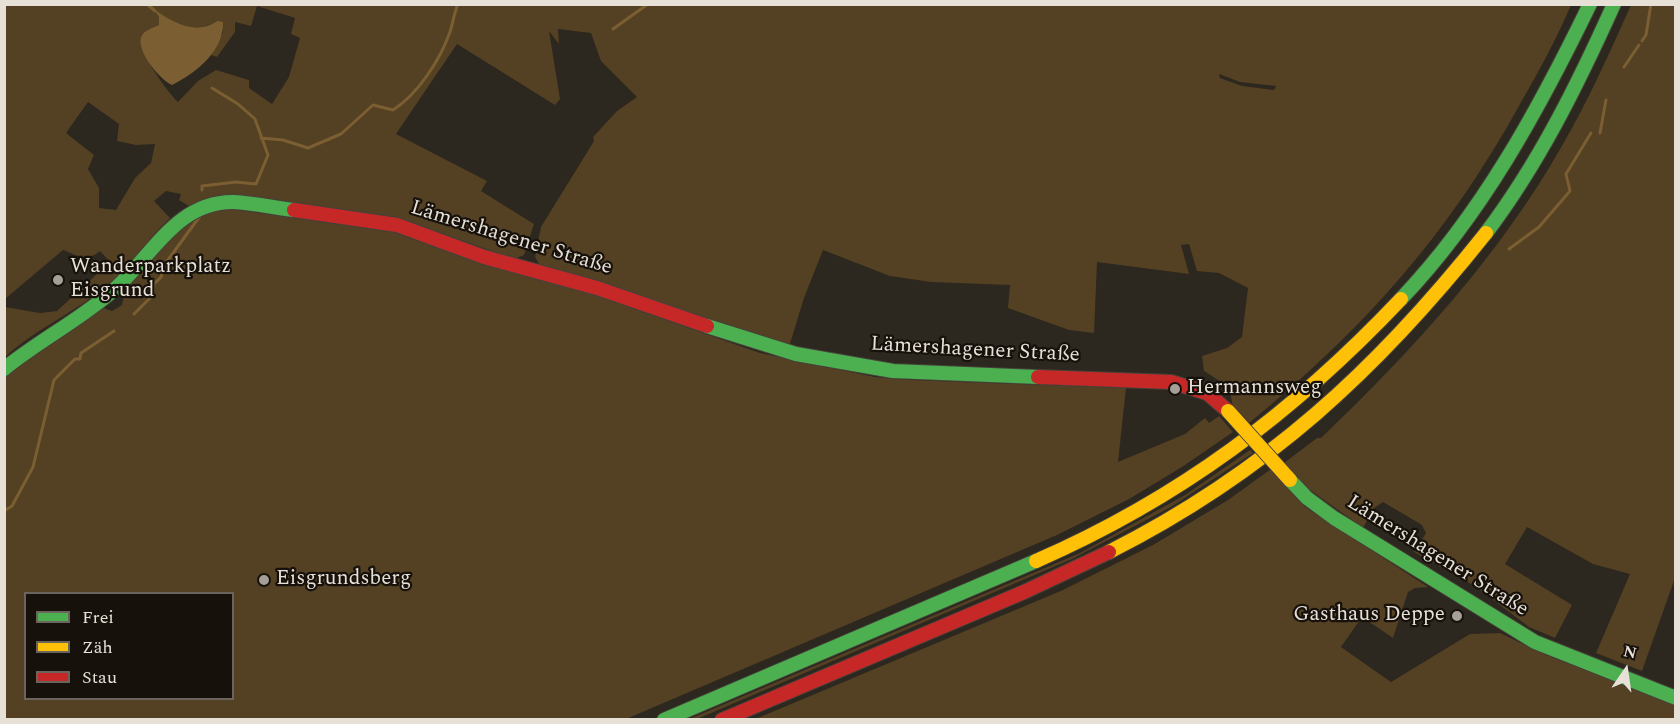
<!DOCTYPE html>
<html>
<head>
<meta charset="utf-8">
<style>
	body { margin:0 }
	#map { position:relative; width:1680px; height:724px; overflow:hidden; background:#2c271f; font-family:Spectral,serif }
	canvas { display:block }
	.frame { position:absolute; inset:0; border:6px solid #e7e0d7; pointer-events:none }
	.legend { position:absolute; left:24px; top:592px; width:210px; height:108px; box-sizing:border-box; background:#16110b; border:2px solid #6a645d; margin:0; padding:8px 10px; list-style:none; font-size:18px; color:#e7e0d7 }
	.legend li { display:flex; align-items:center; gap:12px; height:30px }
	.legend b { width:30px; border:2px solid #6a645d }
	.north { position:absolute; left:1596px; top:640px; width:60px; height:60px; -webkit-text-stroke:4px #16110b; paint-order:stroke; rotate:13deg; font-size:16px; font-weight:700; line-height:24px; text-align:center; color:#e7e0d7 }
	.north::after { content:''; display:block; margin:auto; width:21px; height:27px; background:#e7e0d7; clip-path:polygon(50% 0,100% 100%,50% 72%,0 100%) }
</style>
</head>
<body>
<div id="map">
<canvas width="1680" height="724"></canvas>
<div class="frame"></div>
<ul class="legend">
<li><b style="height:8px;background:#4caf50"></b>Frei</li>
<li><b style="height:8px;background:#ffc107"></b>Zäh</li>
<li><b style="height:8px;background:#c62828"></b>Stau</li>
</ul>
<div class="north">N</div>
</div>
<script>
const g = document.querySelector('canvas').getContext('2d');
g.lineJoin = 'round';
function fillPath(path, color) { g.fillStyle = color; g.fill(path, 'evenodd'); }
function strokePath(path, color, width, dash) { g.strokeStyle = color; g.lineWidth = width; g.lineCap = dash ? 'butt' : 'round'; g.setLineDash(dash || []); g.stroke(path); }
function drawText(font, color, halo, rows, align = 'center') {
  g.font = font + ' Spectral,serif'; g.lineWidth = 4.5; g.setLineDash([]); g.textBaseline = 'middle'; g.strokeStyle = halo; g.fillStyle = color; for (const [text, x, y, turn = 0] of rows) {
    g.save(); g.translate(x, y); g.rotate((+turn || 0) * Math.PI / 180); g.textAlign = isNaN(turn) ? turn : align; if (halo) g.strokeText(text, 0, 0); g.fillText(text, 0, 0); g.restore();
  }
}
fillPath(new Path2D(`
	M5 5H1571C1556 40 1538 73 1519 106 1447 236 1364 329 1249 423L1233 407 1229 387 1204 371 1202 356 1227 348 1242 337 1248 288 1219 273 1197 271 1189 244 1181 245 1189 274 1097 262 1094 333 1069 330 1008 308 1010 285 931 282 890 276 823 250 804 298 789 347 541 267 535 257 541 227 594 141 593 137 617 111 637 97 601 61 591 33 558 29 559 44 549 31 560 99 555 105 457 44 396 134 487 181 481 191 534 224 524 255 514 259 399 218 233 195H220L189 206 179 200 181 194 166 191 154 201 170 218C147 239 131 266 107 286 75 312 36 329 5 357V307L40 313 57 311 110 262 100 251C87 262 78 256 63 250L5 299ZM257 6 295 18 291 34 300 38 289 77 272 104 249 88V80L216 70 198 81 178 102C168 93 135 48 142 35 145 30 154 27 159 25V17L155 11C173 23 197 35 217 21L223 32 211 55 217 57 235 32V22L251 26ZM1219 74 1240 82 1276 86 1274 90 1242 86 1220 78ZM88 102 119 124 117 141 136 145 155 144 151 163 135 178 116 210 99 208V188L88 169 94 155 66 133Z
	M1631 5H1675L1676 575 1642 671 1596 653 1630 574 1593 564 1527 527 1505 564 1572 605 1555 638 1529 627 1475 586 1414 552 1426 533 1422 525 1383 502 1374 508 1363 528 1309 489 1284 463 1317 438H1321C1412 351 1501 254 1563 144 1589 99 1610 52 1631 5Z
	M231 209 393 232 485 265 586 292 760 353 875 377 910 380 1126 388 1118 462 1185 434 1205 418 1209 423 1219 416 1233 432 1182 467 1129 499 1057 535 626 719 5 720 4 377 35 352 104 308 112 311 122 305 126 286 176 229 208 211ZM26 594H232V698H26Z
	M1250 450 1253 453 1171 507 1072 559 697 719 687 720 1080 553 1185 495Z
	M1271 469 1305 507 1428 587 1415 588 1408 592 1393 638 1362 617 1341 647 1391 682 1470 634 1500 633 1546 655 1676 705 1675 720H753L1063 590 1153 545 1228 500Z`), '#544022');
fillPath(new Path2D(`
	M153 8C171 22 196 36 217 21L223 22C224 51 196 73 172 85 160 80 134 49 142 35 145 30 154 27 159 25V17Z`), '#7b5e32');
strokePath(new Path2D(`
	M147 4 155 11
	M613 29 648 4
	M1642 41 1646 35 1651 4
	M1624 67 1639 45
	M1600 133 1606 100
	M261 138 283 140 308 148 341 134 373 105 393 110C418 94 440 60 450 32 453 23 454 13 458 4
	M202 190V186L236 182 256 184 268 155 255 119 238 104 212 88
	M1509 249 1539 227 1570 191 1566 174 1591 133
	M134 314 153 295 154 284 161 277 165 264 200 216
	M4 511 12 506 33 467 54 380 75 359H80L81 353 114 331`), '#7b5e32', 3);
const fast = new Path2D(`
	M1486 233C1539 163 1578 84 1614 4
	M1401 299C1482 214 1539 109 1590 4
	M707 326 796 354 893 371 1038 377
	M4 369C37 342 76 322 109 294 150 261 174 201 234 202 254 203 275 208 294 210
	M1290 480 1307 498 1334 518 1535 642 1676 698
	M664 720 1036 561`);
const slow = new Path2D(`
	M1109 552C1267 472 1377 370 1486 233
	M1036 561C1180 498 1293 413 1401 299`);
const jam = new Path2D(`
	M294 210 397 225 484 257 597 288 707 326
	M1038 377 1171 382 1207 393 1228 411
	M722 720 1024 592 1109 552`);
strokePath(fast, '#46423a', 16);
strokePath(slow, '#46423a', 16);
strokePath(jam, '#46423a', 16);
strokePath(fast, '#4caf50', 14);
strokePath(slow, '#ffc107', 14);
strokePath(jam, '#c62828', 14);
const slowBridge = new Path2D(`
	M1228 411 1290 480`);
strokePath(slowBridge, '#46423a', 16, []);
strokePath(slowBridge, '#ffc107', 14);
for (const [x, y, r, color] of [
	[58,280,6,"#a69f97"],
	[1175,389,6,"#a69f97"],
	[264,580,6,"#a69f97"],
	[1457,616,6,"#a69f97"]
]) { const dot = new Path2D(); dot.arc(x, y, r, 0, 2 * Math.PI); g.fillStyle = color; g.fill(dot); strokePath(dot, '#16110b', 2); }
drawText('21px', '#e7e0d7', '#16110b', [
	["Lämershagener Straße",511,239,17],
	["Lämershagener Straße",975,351,3],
	["Lämershagener Straße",1437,557,32]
]);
drawText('21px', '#e7e0d7', '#16110b', [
	["Wanderparkplatz",70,268],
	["Eisgrund",70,292],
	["Hermannsweg",1187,389],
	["Eisgrundsberg",276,580],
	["Gasthaus Deppe",1445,616,"right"]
], 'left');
</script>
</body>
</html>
